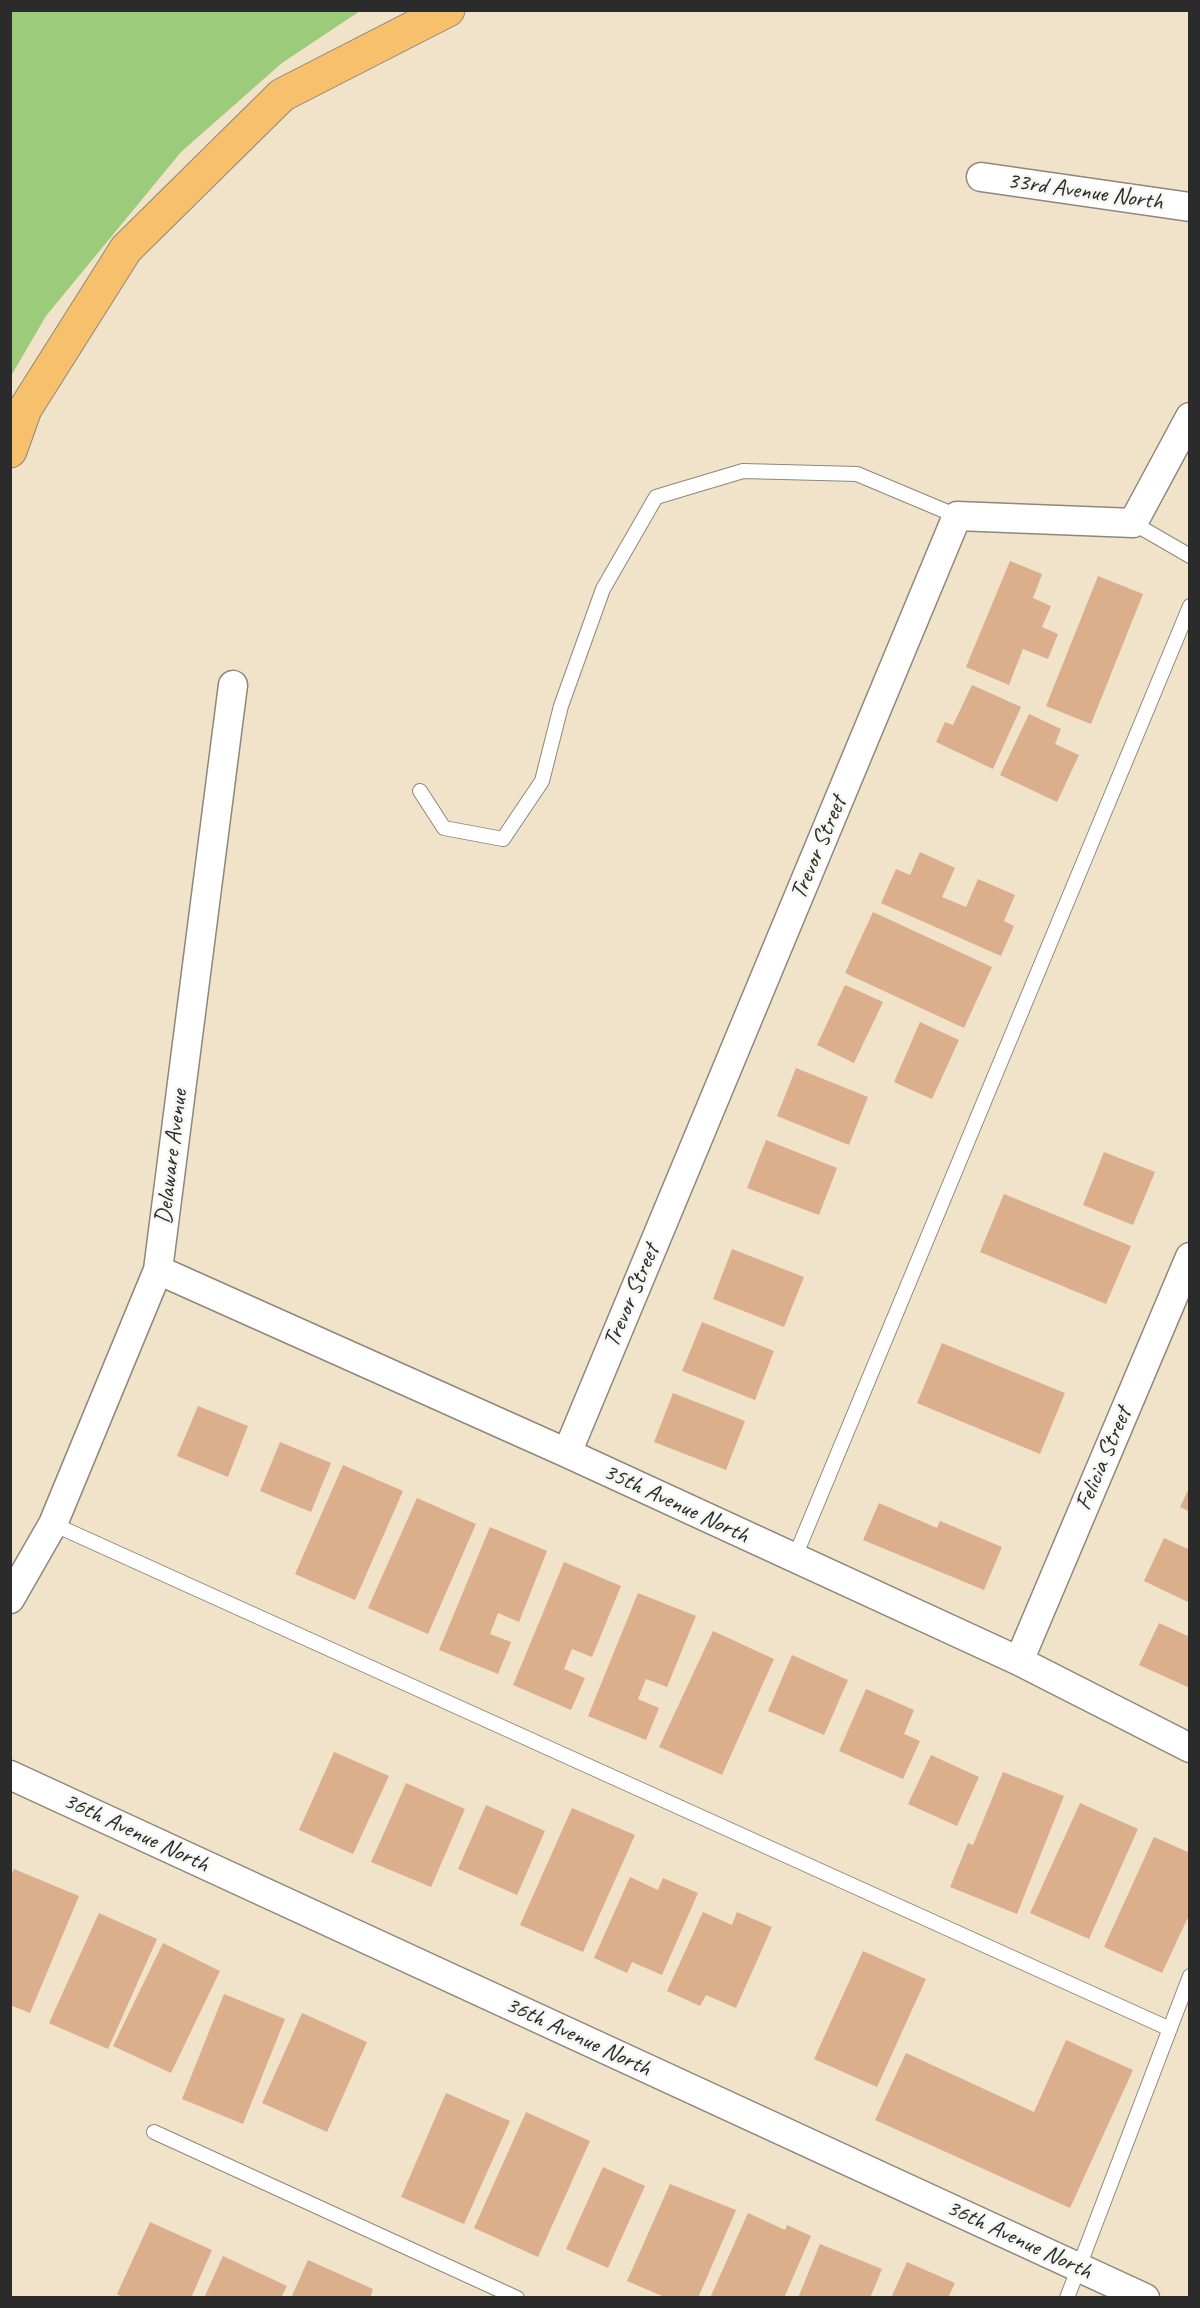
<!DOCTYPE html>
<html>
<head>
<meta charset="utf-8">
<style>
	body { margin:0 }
	#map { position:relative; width:1200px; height:2308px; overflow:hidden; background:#f1e3c9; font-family:Caveat,sans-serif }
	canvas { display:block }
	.frame { position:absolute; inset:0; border:12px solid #2b2b2b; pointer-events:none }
</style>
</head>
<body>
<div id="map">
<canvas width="1200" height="2308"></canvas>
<div class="frame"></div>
</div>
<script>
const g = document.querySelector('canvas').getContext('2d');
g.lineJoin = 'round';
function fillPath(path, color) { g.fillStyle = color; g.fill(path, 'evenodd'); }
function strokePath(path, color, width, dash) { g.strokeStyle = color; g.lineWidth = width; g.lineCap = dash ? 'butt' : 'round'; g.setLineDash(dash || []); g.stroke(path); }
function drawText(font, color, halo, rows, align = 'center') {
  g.font = font + ' Caveat,sans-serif'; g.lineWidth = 5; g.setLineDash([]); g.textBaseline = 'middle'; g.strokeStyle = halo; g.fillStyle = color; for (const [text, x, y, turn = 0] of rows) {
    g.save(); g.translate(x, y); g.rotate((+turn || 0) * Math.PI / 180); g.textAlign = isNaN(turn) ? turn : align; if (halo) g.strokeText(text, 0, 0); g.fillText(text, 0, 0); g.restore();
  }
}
fillPath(new Path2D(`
	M11 10 360 11 282 63 181 152 46 316 11 376Z`), '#9ccc7b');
fillPath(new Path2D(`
	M1010 561 1042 574 1033 598 1051 606 1042 627 1058 634 1048 659 1023 649 1009 685 966 667Z
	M1098 576 1143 594 1091 724 1046 706Z
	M972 685 1021 707 993 769 936 742 945 722 953 725Z
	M1029 714 1061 729 1055 744 1079 755 1057 802 1000 775Z
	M920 852 955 868 942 897 966 907 978 879 1015 895 1004 921 1014 926 1001 956 881 903 896 869 910 875Z
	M873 912 992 967 964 1028 845 973Z
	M845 985 883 1002 854 1063 817 1045Z
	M920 1022 959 1040 932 1099 894 1082Z
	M796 1068 868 1097 849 1145 777 1116Z
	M766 1140 837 1168 819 1215 747 1188Z
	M1104 1152 1155 1172 1133 1225 1083 1205Z
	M1004 1194 1131 1246 1106 1304 980 1252Z
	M732 1249 804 1277 784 1327 713 1299Z
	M702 1322 774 1351 755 1400 682 1371Z
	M942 1343 1065 1393 1040 1454 917 1403Z
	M673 1393 745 1421 726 1470 654 1442Z
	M198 1406 248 1426 228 1477 177 1456Z
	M280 1442 331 1463 311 1512 260 1491Z
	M343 1465 403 1491 355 1600 295 1574Z
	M1190 1486V1512L1180 1507Z
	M417 1498 476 1524 428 1634 368 1608Z
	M879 1503 937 1528 940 1521 1002 1547 984 1590 863 1540Z
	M490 1527 547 1551 519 1622 498 1613 490 1634 511 1642 498 1674 439 1650Z
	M1164 1538 1190 1550V1603L1144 1581Z
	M564 1562 621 1586 592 1657 572 1649 564 1669 585 1678 571 1710 513 1685Z
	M638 1593 696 1616 667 1687 646 1679 638 1699 659 1708 646 1740 588 1716Z
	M1159 1623 1190 1637V1688L1139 1665Z
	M713 1631 774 1659 722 1775 659 1747Z
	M792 1655 848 1680 824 1735 768 1711Z
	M866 1689 914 1710 904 1734 920 1741 903 1779 839 1751Z
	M334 1752 389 1776 353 1854 299 1830Z
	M931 1755 979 1777 957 1826 908 1804Z
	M1003 1772 1064 1796 1017 1914 950 1887 968 1843 973 1845Z
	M406 1783 465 1809 431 1887 371 1862Z
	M1080 1803 1138 1829 1089 1939 1030 1913Z
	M486 1805 545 1831 517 1895 458 1869Z
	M572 1808 635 1835 583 1952 520 1925Z
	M1154 1837 1190 1853V1913L1162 1973 1104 1947Z
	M14 1869 79 1896 30 2013 10 2005V1877Z
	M630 1877 658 1890 663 1878 698 1893 662 1975 632 1962 627 1973 594 1958Z
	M703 1912 732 1925 737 1912 772 1927 736 2008 706 1995 700 2006 667 1991Z
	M99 1913 157 1939 108 2049 49 2023Z
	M163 1943 220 1971 171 2073 113 2046Z
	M863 1951 926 1979 877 2087 814 2059Z
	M224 1994 285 2019 243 2124 182 2099Z
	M302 2013 367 2042 327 2132 262 2103Z
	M1066 2040 1133 2070 1070 2208 875 2120 906 2053 1034 2112Z
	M446 2093 510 2121 464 2224 401 2197Z
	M526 2112 590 2141 538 2257 474 2228Z
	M603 2167 645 2186 608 2268 566 2249Z
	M670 2184 736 2210 698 2298H667L627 2281Z
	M748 2213 785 2230 787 2225 811 2236 784 2298H710Z
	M150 2222 212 2250 191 2298H124L117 2294Z
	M820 2244 882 2269 870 2298H798Z
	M223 2256 287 2286 281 2298H204Z
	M308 2260 373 2289 370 2298H291Z
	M907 2262 955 2283 948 2298H891Z`), '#dbae8c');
const service = new Path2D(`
	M1133 523 1190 556
	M420 791 444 828 503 839 542 781 561 706 603 589 656 497 743 471 857 474 957 516
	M53 1524 1170 2029
	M794 1559 1190 606
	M154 2132 517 2298
	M1067 2298 1190 1976`);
const minor = new Path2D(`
	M981 177 1190 207
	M158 1270 567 1453 1019 1661 1190 1748
	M567 1453 957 516 1133 523 1190 417
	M10 1599 53 1524 158 1270 233 685
	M1019 1661 1190 1257
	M10 1775 1145 2298`);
const motorway = new Path2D(`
	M10 451 25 409 126 249 282 95 448 10`);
strokePath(service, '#8e877a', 16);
strokePath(minor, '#8e877a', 31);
strokePath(motorway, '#8e877a', 35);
strokePath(service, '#fff', 14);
strokePath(minor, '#fff', 28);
strokePath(motorway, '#f7c06c', 33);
drawText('24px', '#2b2b2b', '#f6f6f2', [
	["33rd Avenue North",1085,192,8],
	["Trevor Street",819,848,-67],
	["Delaware Avenue",172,1157,-83],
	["Trevor Street",632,1296,-67],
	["Felicia Street",1104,1459,-67],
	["35th Avenue North",676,1504,25],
	["36th Avenue North",136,1833,25],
	["36th Avenue North",578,2037,25],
	["36th Avenue North",1019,2240,25]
]);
</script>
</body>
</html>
